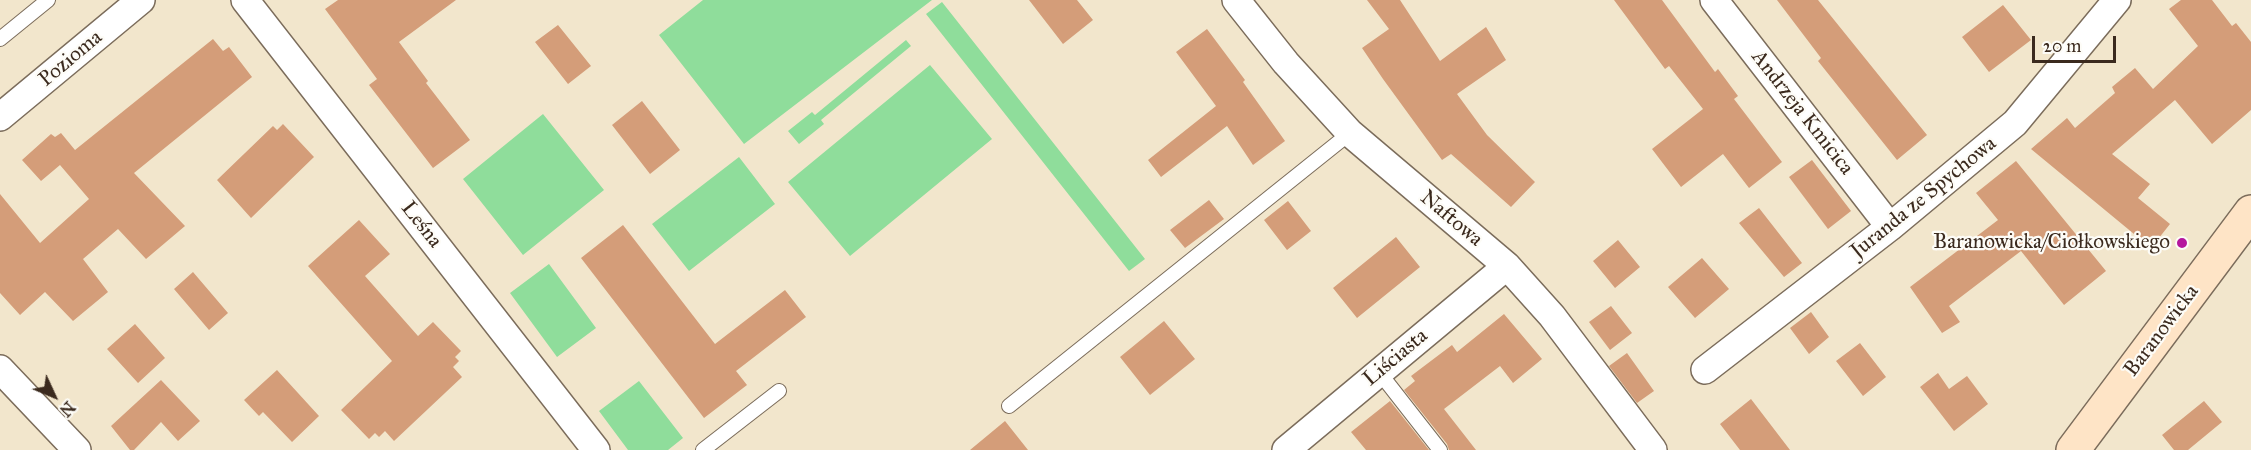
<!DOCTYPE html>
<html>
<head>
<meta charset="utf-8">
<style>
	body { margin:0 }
	#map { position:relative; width:2251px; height:450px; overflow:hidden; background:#f2e6cc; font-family:"IM FELL Great Primer",serif }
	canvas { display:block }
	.north { position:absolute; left:24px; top:366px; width:60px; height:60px; -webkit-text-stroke:4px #fdfcf7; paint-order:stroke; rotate:134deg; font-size:16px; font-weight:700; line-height:24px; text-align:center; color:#3b2a1e }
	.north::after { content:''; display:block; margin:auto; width:21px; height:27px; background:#3b2a1e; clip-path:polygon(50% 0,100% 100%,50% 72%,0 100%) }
	.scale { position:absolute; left:2032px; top:36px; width:84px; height:27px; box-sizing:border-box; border:3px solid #3b2a1e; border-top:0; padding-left:8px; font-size:18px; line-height:21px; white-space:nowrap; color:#3b2a1e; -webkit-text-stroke:4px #fdfcf7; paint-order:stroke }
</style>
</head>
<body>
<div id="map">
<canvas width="2251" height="450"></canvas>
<div class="north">N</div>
<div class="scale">20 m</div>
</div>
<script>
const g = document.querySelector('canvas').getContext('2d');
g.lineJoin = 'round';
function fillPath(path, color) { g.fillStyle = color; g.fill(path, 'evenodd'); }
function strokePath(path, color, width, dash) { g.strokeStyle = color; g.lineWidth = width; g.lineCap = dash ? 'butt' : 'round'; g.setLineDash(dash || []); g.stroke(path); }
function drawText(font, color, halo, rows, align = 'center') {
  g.font = font + ' "IM FELL Great Primer",serif'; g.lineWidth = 4.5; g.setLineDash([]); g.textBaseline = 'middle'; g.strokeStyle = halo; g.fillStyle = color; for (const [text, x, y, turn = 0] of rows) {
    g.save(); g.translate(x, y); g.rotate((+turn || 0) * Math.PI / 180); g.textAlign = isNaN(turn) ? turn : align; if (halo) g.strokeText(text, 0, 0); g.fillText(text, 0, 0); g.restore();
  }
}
fillPath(new Path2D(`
	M703 0H932L744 144 659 35Z
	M942 2 1145 259 1129 271 926 14Z
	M906 40 911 46 821 120 824 124 799 144 788 131 812 112 815 115Z
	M930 65 992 139 850 256 788 182Z
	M543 114 604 190 523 255 463 179Z
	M739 157 775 204 689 271 652 224Z
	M549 264 596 328 557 357 510 293Z
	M639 381 683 438 668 450H628L599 411Z`), '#8fdd9b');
fillPath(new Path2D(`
	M338 0H456L399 42 428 81 426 83 470 140 433 168 369 85 377 79 325 9Z
	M1029 0H1077L1093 20 1063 44Z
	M1367 0H1400L1440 61 1486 27 1506 60 1457 94 1487 135 1535 182 1511 207 1451 154 1442 160 1383 79 1362 48 1389 29Z
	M1614 0H1662L1715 72 1718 69 1738 96 1734 99 1782 162 1749 188 1723 154 1681 187 1652 149 1703 109 1669 66 1665 69Z
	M1777 0H1818L1927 135 1897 160 1818 61 1821 58Z
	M2181 0H2212L2232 26 2236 23 2251 42V110L2212 144 2175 100 2112 154 2150 184 2138 198 2170 224 2151 248 2031 149 2067 118 2075 128 2115 93 2112 87 2135 68 2153 89 2198 46 2169 9Z
	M2003 5 2031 40 1989 72 1962 37Z
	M558 25 591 66 568 84 535 42Z
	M1207 29 1245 80 1243 82 1285 141 1253 165 1227 126 1161 177 1148 160 1216 106 1176 52Z
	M213 39 223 51 229 47 252 77 134 173 185 226 146 259 118 229 83 259 108 292 73 321 45 292 20 315 0 293V194L40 243 89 199 60 165 41 181 22 160 51 134 55 137 61 133 75 150Z
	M642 101 680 150 650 174 612 125Z
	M283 124 314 157 251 218 217 180 273 126 277 130Z
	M1812 160 1851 211 1828 229 1789 177Z
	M2016 161 2106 271 2064 305 2021 251 1949 306 1960 322 1942 333 1910 287 1998 220 1976 193Z
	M1209 200 1224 219 1185 248 1170 230Z
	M1288 201 1311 231 1287 250 1264 220Z
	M1759 208 1802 263 1784 277 1739 223Z
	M359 220 390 254 365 276 418 336 433 322 461 351 455 357 459 361 453 367 462 377 394 441 385 431 379 437 375 433 369 439 341 410 392 361 308 266Z
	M623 225 715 344 785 290 806 317 736 371 747 385 704 418 581 258Z
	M1396 237 1420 267 1357 318 1333 288Z
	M1618 240 1640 267 1615 288 1593 261Z
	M1702 258 1729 289 1695 318 1668 287Z
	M193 272 228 313 209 330 174 289Z
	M1611 306 1632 333 1610 350 1589 322Z
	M1811 312 1829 337 1809 354 1790 328Z
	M1504 314 1542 359 1513 383 1500 366 1444 409 1476 450H1449L1447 444 1404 390 1415 381 1411 376 1452 345 1457 352Z
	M1164 321 1195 359 1150 395 1120 357Z
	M135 324 165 358 138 383 107 349Z
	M1860 343 1886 377 1863 396 1836 361Z
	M1627 353 1654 391 1637 403 1609 366Z
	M277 370 319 416 292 442 263 412 259 416 244 400Z
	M1938 373 1949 389 1967 376 1988 404 1954 431 1920 387Z
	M161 380 200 421 178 441 161 422 134 450H130L111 426Z
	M1751 399 1790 450H1740L1720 424Z
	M1390 401 1429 450H1366L1351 432Z
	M2204 401 2222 422 2188 450H2174L2162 435Z
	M1005 421 1028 450H970Z`), '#d49d79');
const lane = new Path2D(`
	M0 39 48 0
	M1379 372 1440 450
	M1009 406 1350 133
	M703 450 779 391`);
const street = new Path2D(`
	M245 0 596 450
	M1236 0 1286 63 1350 133 1507 266 1552 316 1653 450
	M1714 0 1890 227
	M0 117 141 0
	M0 369 77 450
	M1705 370 1890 227 2015 123 2117 0
	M1286 450 1507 266`);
const secondary = new Path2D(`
	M2073 450 2251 212`);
strokePath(lane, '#7b6c5b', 16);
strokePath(street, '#7b6c5b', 30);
strokePath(secondary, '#7b6c5b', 36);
strokePath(lane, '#fff', 14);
strokePath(street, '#fff', 27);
strokePath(secondary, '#fee4c6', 33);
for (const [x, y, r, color] of [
	[2182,243,6,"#b5179e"]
]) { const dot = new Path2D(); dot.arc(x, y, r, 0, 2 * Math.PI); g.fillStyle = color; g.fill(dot); strokePath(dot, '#fdfcf7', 2); }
drawText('21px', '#3b2a1e', '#fdfcf7', [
	["Pozioma",71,59,-40],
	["Andrzeja Kmicica",1802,113,52],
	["Juranda ze Spychowa",1924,198,-39],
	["Naftowa",1451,219,40],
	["Leśna",421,225,52],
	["Baranowicka",2162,331,-53],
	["Liściasta",1396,358,-40]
]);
drawText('21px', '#3b2a1e', '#fdfcf7', [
	["Baranowicka/Ciołkowskiego",2170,243]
], 'right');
</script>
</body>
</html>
